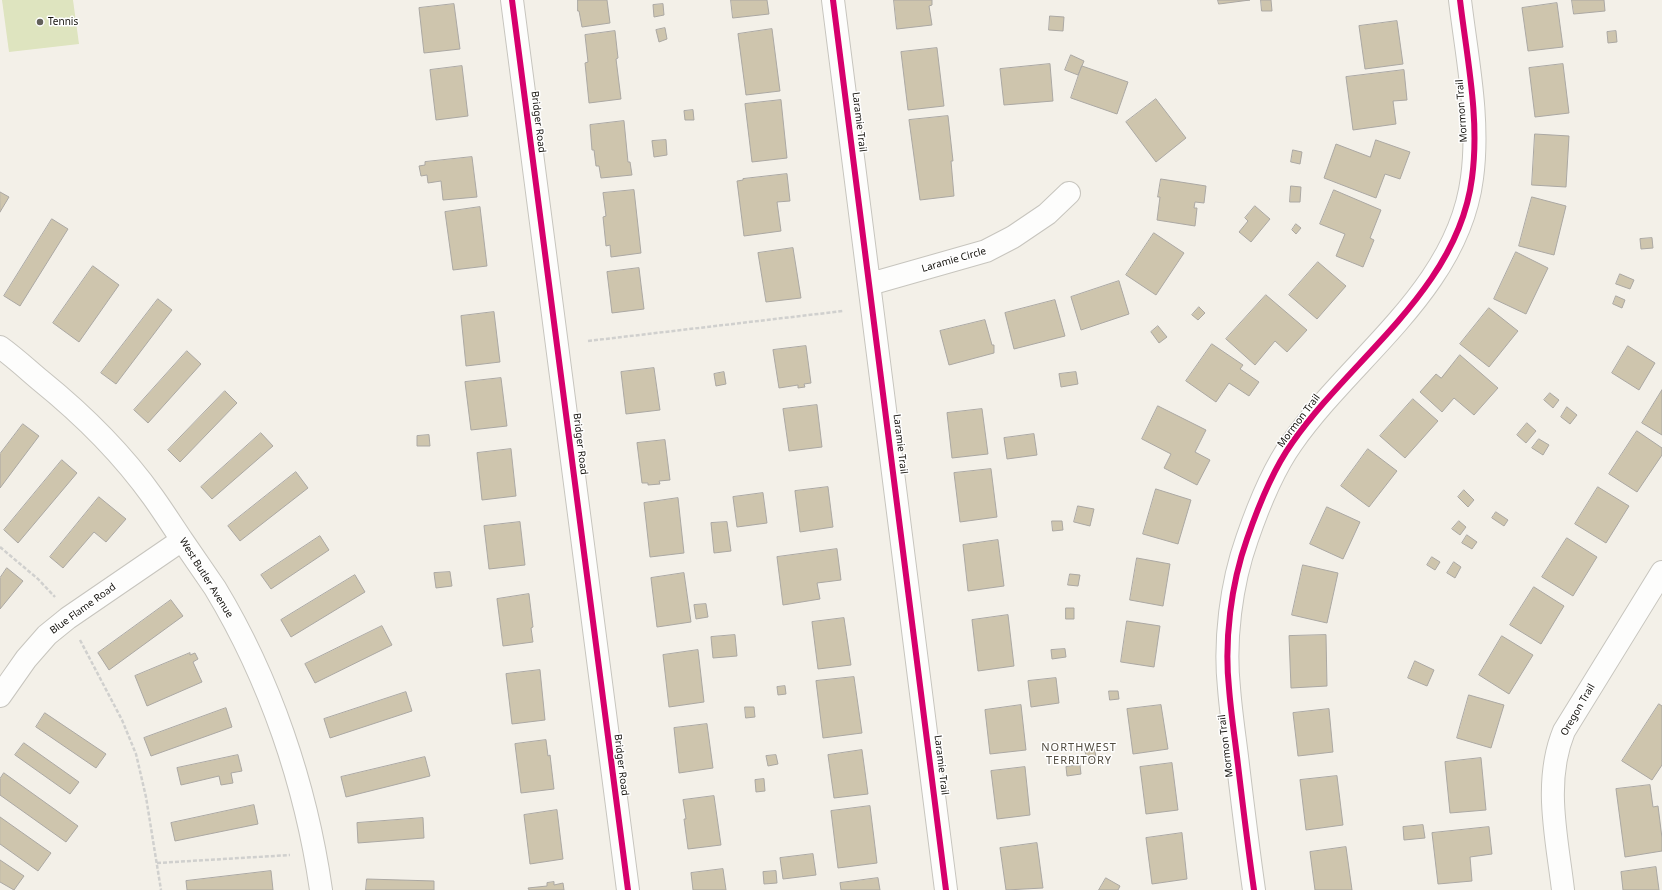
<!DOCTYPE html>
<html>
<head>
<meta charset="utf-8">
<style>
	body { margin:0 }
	canvas { display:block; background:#f3f0e8 }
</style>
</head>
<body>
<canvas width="1662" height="890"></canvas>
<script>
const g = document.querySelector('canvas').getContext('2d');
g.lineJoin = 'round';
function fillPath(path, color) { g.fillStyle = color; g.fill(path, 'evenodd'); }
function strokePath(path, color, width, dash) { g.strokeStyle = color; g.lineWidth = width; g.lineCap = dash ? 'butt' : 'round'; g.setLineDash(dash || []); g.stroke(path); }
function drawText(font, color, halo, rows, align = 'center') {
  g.font = font + ' "Noto Sans",sans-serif'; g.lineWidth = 3; g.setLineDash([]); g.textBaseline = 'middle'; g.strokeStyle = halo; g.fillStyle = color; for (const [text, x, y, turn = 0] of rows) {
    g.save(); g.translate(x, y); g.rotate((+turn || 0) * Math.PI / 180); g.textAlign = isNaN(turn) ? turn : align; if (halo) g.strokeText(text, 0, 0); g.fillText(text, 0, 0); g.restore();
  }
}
fillPath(new Path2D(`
	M2 0H73L79 44 9 52Z`), '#dee4bf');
const building = new Path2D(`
	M578 0H607L610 23 582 27 579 11H578Z
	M731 0H767L769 14 733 18Z
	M894 0H932V5L929 6 932 25 897 29Z
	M1218 0H1250L1219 4Z
	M1261 0H1271L1272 11H1262Z
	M1572 0H1604L1605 11 1574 14Z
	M1557 3 1563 47 1528 51 1522 8Z
	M454 4 460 49 424 53 419 8Z
	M663 4 664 15 654 17 653 5Z
	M1050 16 1064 17 1063 31 1049 30Z
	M1397 21 1403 64 1365 69 1359 26Z
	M665 28 667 39 659 42 656 30Z
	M772 29 780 91 746 95 738 34Z
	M615 31 618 58 616 59 621 99 589 103 585 63 588 62 585 35Z
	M1616 31 1617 42 1608 43 1607 32Z
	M937 48 944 106 908 110 901 52Z
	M1071 55 1084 61 1078 75 1065 70Z
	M1050 64 1053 101 1004 105 1000 69Z
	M1563 64 1569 113 1535 117 1529 68Z
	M462 66 468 116 436 120 430 70Z
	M1082 66 1128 82 1117 114 1071 98Z
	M1404 70 1407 100 1393 101 1396 124 1353 130 1346 77Z
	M1156 99 1186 138 1156 162 1126 122Z
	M781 100 787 158 752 162 745 104Z
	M693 110 694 120H685L684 111Z
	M948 116 953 161H951L954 196 920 200 909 120Z
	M624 121 628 162H630L632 175 601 178 599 166H596L594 150H592L590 125Z
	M1535 134 1569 136 1566 187 1532 185Z
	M666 140 667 155 654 157 652 141Z
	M1376 140 1410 152 1400 179 1385 174 1376 198 1324 178 1336 144 1370 157Z
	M1293 150 1302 152 1300 164 1291 162Z
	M472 157 477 197 443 200 441 181 428 183 427 175 421 176 419 166 425 165V162Z
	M787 174 790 201 777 202 781 231 744 236 737 181 743 180V179Z
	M1161 179 1206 186 1204 203 1195 202 1194 208H1197L1195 226 1157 220 1160 197H1158Z
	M1291 186 1301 187 1300 202H1290Z
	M634 190 641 253 611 257 610 245 606 246 603 217 606 216 603 193Z
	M1334 190 1381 210 1370 238 1374 240 1363 267 1336 256 1345 234 1320 224Z
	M0 192 9 197 0 212Z
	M1532 197 1566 206 1554 255 1519 246Z
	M1255 206 1270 219 1251 242 1239 232 1248 221 1245 218Z
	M480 207 487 266 453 270 445 212Z
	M52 219 68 229 20 306 4 296Z
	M1296 224 1301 228 1296 234 1292 230Z
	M1154 233 1184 253 1156 295 1126 275Z
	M1652 238 1653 248 1641 249 1640 239Z
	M793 248 801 298 766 302 758 253Z
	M1516 252 1548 268 1526 314 1494 299Z
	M1318 262 1346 286 1317 319 1289 295Z
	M93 266 119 285 79 342 53 323Z
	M639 268 644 309 612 313 607 272Z
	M1620 274 1634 280 1630 289 1616 284Z
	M1119 281 1129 314 1081 330 1071 297Z
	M1266 295 1307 330 1287 352 1275 341 1255 365 1226 339Z
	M1616 296 1625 300 1622 308 1613 304Z
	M158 299 172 310 116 384 101 373Z
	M1055 300 1065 336 1014 349 1005 313Z
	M1199 307 1205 313 1198 320 1192 315Z
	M1489 308 1518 331 1489 367 1460 344Z
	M494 312 500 362 466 366 461 316Z
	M985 320 992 345H994V353L949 365 940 331Z
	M1158 326 1167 337 1159 343 1151 332Z
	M1212 344 1243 365 1240 369 1259 382 1249 396 1229 383 1216 402 1186 381Z
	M806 346 811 383 804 384 805 387 798 388V385L779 388 773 350Z
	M1628 346 1655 363 1639 390 1612 373Z
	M187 351 201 364 148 423 134 410Z
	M1460 355 1498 388 1474 415 1454 398 1442 412 1420 392 1436 374 1441 378Z
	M654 368 660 410 626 414 621 372Z
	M724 372 726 384 716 386 714 374Z
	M1076 372 1078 384 1061 387 1059 374Z
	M501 378 507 426 471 430 465 382Z
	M1662 390V435L1642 423Z
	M225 391 237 403 180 462 168 450Z
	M1550 393 1559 400 1553 408 1544 400Z
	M1413 399 1438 421 1405 458 1380 436Z
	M817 405 822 447 789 451 783 409Z
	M1158 406 1206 430 1195 452 1210 460 1197 485 1164 468 1171 454 1142 439Z
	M1567 407 1577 415 1570 424 1561 417Z
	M982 409 988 454 952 458 947 413Z
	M1527 423 1536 431 1526 443 1517 435Z
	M23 424 39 436 0 488V454Z
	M1637 431 1662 448V455L1637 492 1609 474Z
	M261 433 273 446 212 499 201 487Z
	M1034 434 1037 455 1007 459 1004 438Z
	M429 435 430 446H417V436Z
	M1539 439 1549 445 1543 455 1532 448Z
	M665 440 670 480 659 481 660 484 648 485V483H642L637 443Z
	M511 449 516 496 482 500 477 453Z
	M1368 449 1397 471 1369 507 1341 486Z
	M62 460 77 473 18 543 4 530Z
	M991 469 997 517 960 522 954 473Z
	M296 472 308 488 240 541 228 526Z
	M828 487 833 527 800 532 795 491Z
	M1598 487 1629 506 1606 543 1575 524Z
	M1156 489 1191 500 1178 544 1143 534Z
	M1464 490 1474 500 1468 507 1458 497Z
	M763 493 767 523 737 527 733 497Z
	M99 497 126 519 106 542 94 532 63 568 50 557Z
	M678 498 684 553 650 557 644 503Z
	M1078 506 1094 509 1090 526 1074 522Z
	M1327 507 1360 522 1343 559 1310 544Z
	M1496 512 1508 520 1504 526 1492 518Z
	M1052 521H1062L1063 530 1053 531Z
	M1459 521 1466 527 1460 535 1452 529Z
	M520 522 525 565 489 569 484 526Z
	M727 522 731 551 714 553 711 523Z
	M1467 535 1477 542 1472 549 1462 543Z
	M320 536 329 550 271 589 261 575Z
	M1567 538 1597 557 1573 596 1542 577Z
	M998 540 1004 586 968 591 963 545Z
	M837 549 841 580 817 583 820 599 783 605 777 557Z
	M1432 557 1440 562 1435 570 1427 565Z
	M1137 558 1170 564 1163 606 1130 600Z
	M1454 562 1461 567 1455 578 1447 573Z
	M1303 565 1338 573 1327 623 1292 615Z
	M7 568 23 581 0 609V578Z
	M450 572 452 586 436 588 434 573Z
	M684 573 691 622 657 627 651 578Z
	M1070 574 1080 575 1078 586 1068 585Z
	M355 575 365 592 291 637 281 620Z
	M1534 587 1564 606 1541 644 1510 625Z
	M529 594 533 627 531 628 533 642 503 646 497 599Z
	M171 600 183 616 109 670 98 653Z
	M706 604 708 617 696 619 694 605Z
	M1066 608H1074V619H1066Z
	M1008 615 1014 666 978 671 972 620Z
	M844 618 851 665 818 669 812 622Z
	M1127 621 1160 626 1154 667 1121 662Z
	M382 626 392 645 315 683 305 664Z
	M735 635 737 656 713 658 711 637Z
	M1326 635 1327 686 1291 688 1289 636Z
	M1502 636 1533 655 1509 694 1479 675Z
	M1065 649 1066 657 1052 659 1051 650Z
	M698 650 704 702 669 707 663 655Z
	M190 653V655L195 653 198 659 193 662 202 682 147 706 135 676Z
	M1415 661 1434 670 1427 686 1408 678Z
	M540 670 545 720 512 724 506 674Z
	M854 677 862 733 823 738 816 681Z
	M1056 678 1059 703 1031 707 1028 681Z
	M785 686 786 694 778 695 777 687Z
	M1109 691H1118L1119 699 1110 700Z
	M406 692 412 711 330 738 324 719Z
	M1469 695 1504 705 1491 748 1457 738Z
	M1659 704 1662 706V765L1652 780 1622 761Z
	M1021 705 1026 750 990 754 985 710Z
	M1161 705 1168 749 1133 754 1127 709Z
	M745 707H754L755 717 746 718Z
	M226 708 232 727 151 756 144 738Z
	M1329 709 1333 752 1298 756 1293 713Z
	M45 713 106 754 96 768 36 727Z
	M707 724 713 768 679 773 674 728Z
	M546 740 548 756 550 755 554 789 521 793 515 744Z
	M24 743 79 782 70 794 15 755Z
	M862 750 868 794 834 798 828 755Z
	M1095 750 1096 759 1087 760 1085 751Z
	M238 755 242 771 231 773 233 783 221 785 219 776 181 785 177 768Z
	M776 755 778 764 768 766 766 756Z
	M425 757 430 776 346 797 341 777Z
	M1481 758 1486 810 1450 813 1445 762Z
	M1172 763 1178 810 1146 814 1140 767Z
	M1080 765 1081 774 1067 776 1066 767Z
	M1025 767 1030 815 997 819 991 771Z
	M4 773 78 826 66 842 0 795V779Z
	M1337 776 1343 825 1306 830 1300 780Z
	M764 779 765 791 756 792 755 780Z
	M1650 785 1653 807 1658 806 1662 838V851L1625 857 1616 789Z
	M714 796 721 845 688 849 684 819H686L683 800Z
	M254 805 258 824 175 841 171 823Z
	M870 806 877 863 838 868 831 811Z
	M557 810 563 859 530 864 524 815Z
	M0 817 51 853 38 871 0 844Z
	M423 818 424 838 358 843 357 823Z
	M1423 825 1425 838 1404 840 1403 827Z
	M1489 827 1492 854 1470 857 1472 881 1438 884 1432 833Z
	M1182 833 1187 879 1152 884 1146 838Z
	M1037 843 1043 888 1006 890 1000 848Z
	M1346 847 1352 890H1315L1310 852Z
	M813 854 816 875 783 879 780 858Z
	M0 860 24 876 14 890 0 882Z
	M1656 867 1659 890H1623L1621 872Z
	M723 869 726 890H693L691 873Z
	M271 871 273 890H187L186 881Z
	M776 871 777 883 764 884 763 872Z
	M878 878 880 890H841L840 883Z
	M1106 878 1120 886 1118 890H1099Z
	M367 879 434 881V890H366Z
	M554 882V885L563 883 564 890H529L528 888 547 886V883Z`);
fillPath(building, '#cec5ad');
strokePath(building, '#aba8a3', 1);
const minor = new Path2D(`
	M512 0 628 890
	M833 0 946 890
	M870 284 986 251 1013 237 1047 214 1069 193
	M0 347C14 357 27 369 40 380 82 414 121 452 153 497 163 511 172 525 182 540 193 556 204 572 215 588 270 679 306 785 321 890
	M0 696 26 659 47 635 68 618 182 540
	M1254 890C1248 848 1243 807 1238 765 1235 739 1231 714 1229 688 1224 641 1231 584 1247 539 1258 507 1272 471 1292 443 1352 357 1458 289 1472 178 1480 119 1467 59 1460 0
	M1563 890C1557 838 1543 782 1564 731L1662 572`);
strokePath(minor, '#c7c5be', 24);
strokePath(new Path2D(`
	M588 341 843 311
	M0 547 38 579 55 597
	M80 640 122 720 136 754 146 797 161 890
	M157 863 290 855`), '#d0d0ce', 2.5, [4, 2]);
strokePath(minor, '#fdfdfc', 22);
strokePath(new Path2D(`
	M512 0 628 890
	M833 0 946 890
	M1254 890C1248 848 1243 807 1238 765 1235 739 1231 714 1229 688 1224 641 1231 584 1247 539 1258 507 1272 471 1292 443 1352 357 1458 289 1472 178 1480 119 1467 59 1460 0`), '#d6006c', 6);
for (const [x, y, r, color] of [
	[40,22,4,"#62605a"]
]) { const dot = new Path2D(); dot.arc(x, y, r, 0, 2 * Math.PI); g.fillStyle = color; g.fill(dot); strokePath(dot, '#fff', 1.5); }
drawText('10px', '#14120d', '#fff', [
	["Tennis",48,22]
], 'left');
drawText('10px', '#14120d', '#fff', [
	["Mormon Trail",1462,111,-94],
	["Bridger Road",538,122,83],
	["Laramie Trail",859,122,83],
	["Laramie Circle",954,260,-16],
	["Mormon Trail",1299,421,-53],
	["Bridger Road",580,444,83],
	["Laramie Trail",900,444,83],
	["West Butler Avenue",206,578,58],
	["Blue Flame Road",83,609,-36],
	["Oregon Trail",1578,710,-60],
	["Mormon Trail",1226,746,-97],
	["Bridger Road",621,765,83],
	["Laramie Trail",941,765,83]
]);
g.letterSpacing = '1px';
drawText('11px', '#524d41', '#fff', [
	["NORTHWEST",1079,748],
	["TERRITORY",1079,761]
]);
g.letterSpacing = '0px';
</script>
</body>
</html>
